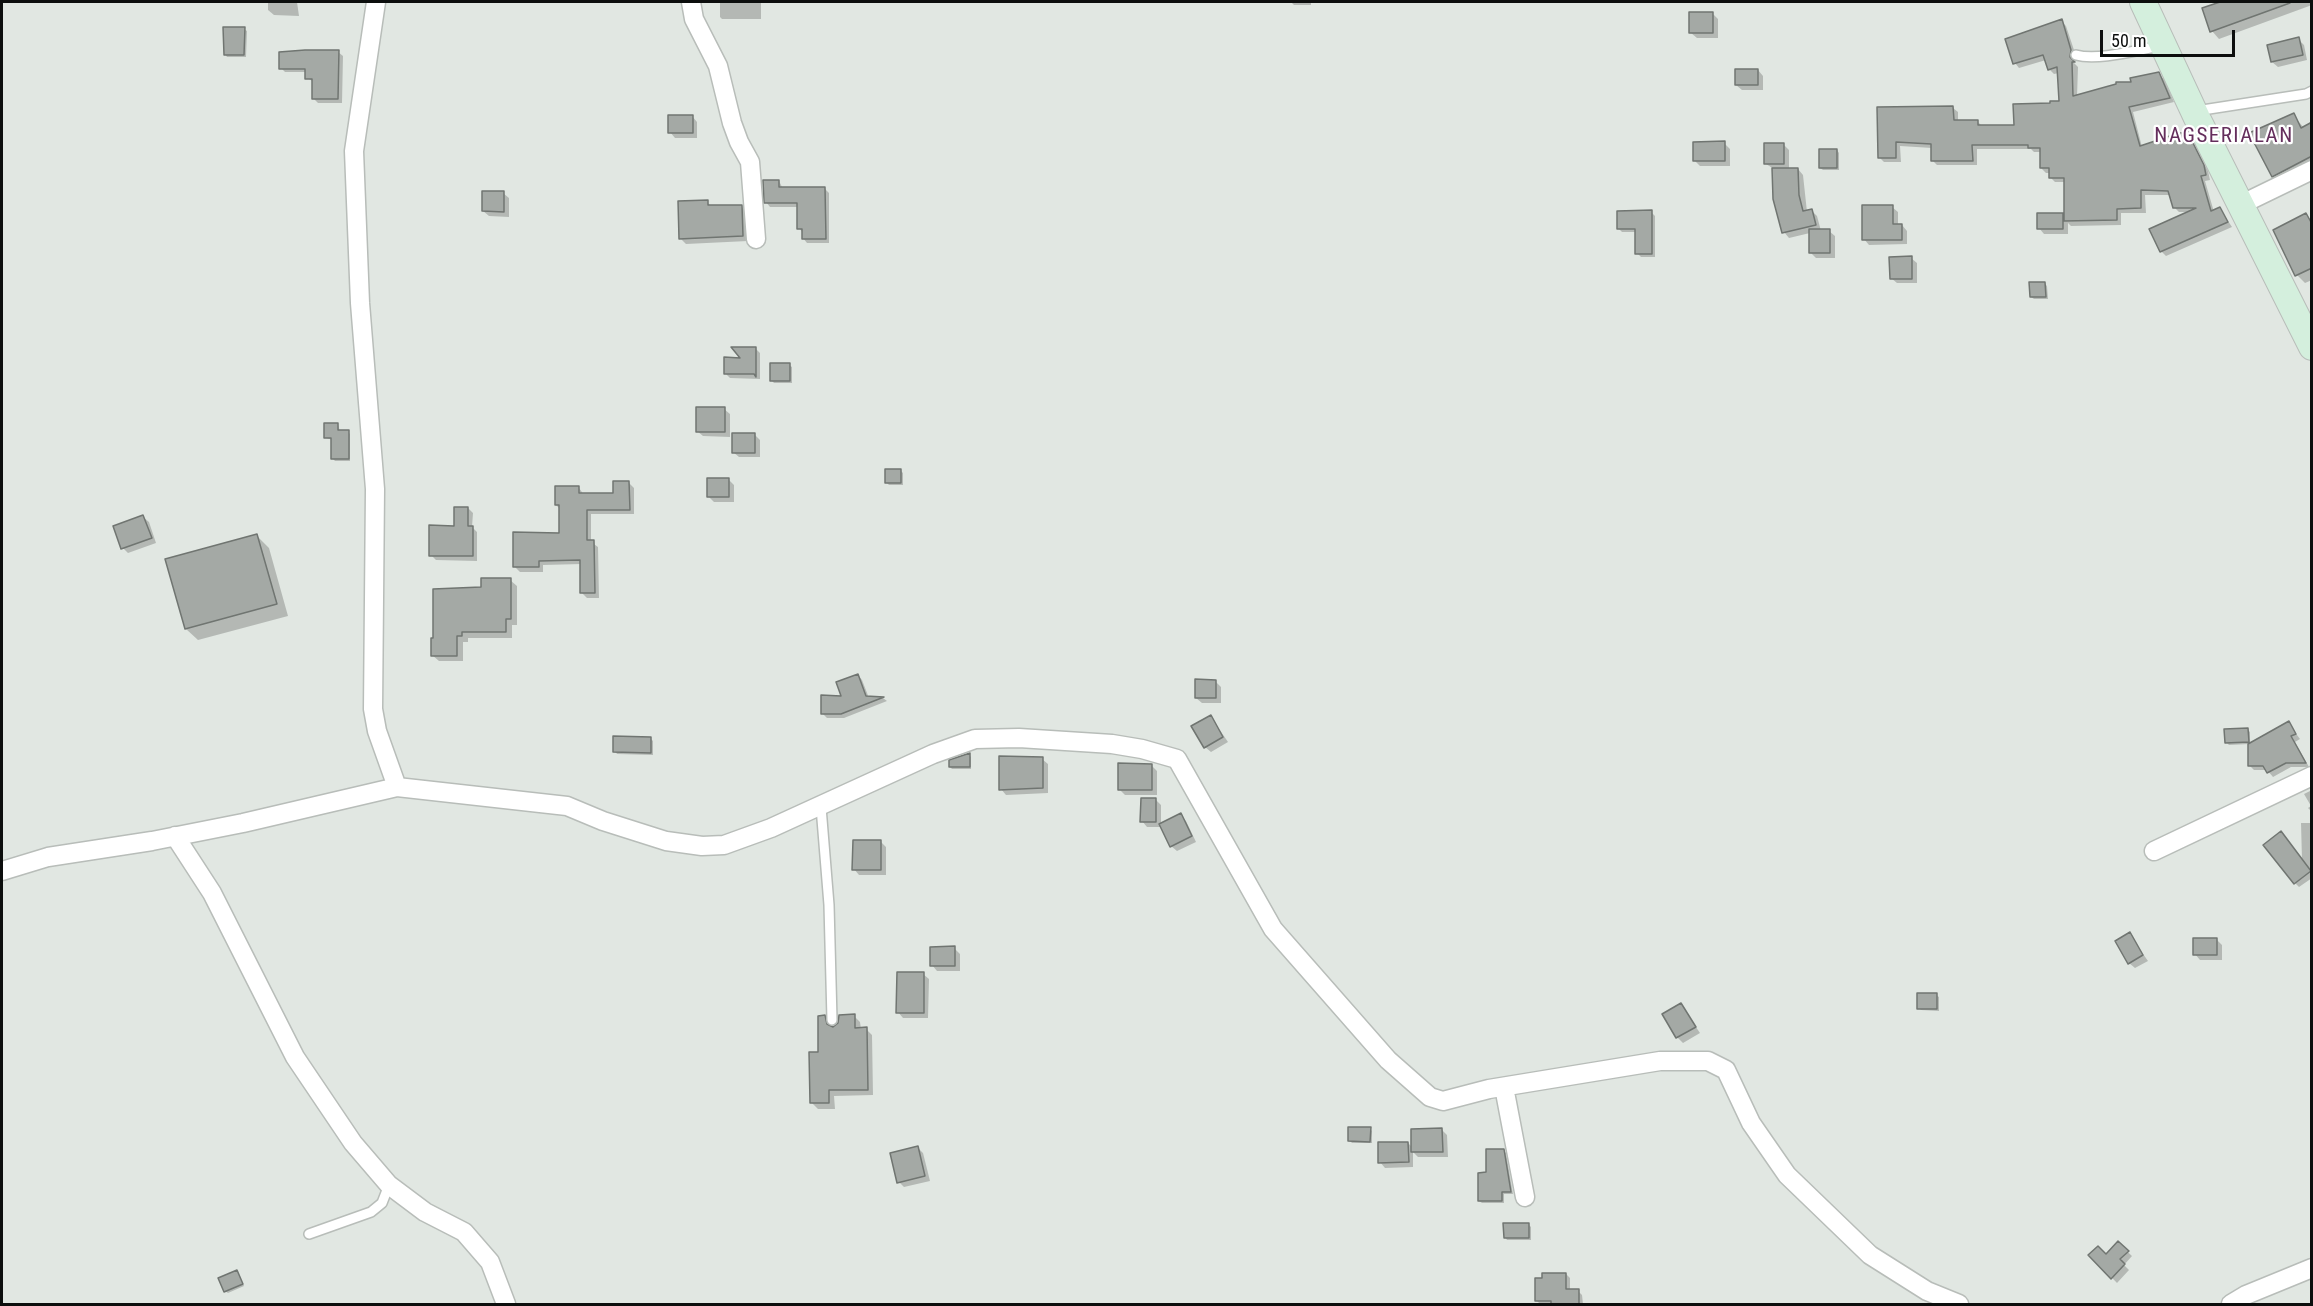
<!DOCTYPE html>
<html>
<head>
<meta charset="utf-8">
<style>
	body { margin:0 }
	#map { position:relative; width:2313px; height:1306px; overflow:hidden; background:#e1e7e2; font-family:"Roboto Condensed",sans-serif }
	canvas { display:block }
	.frame { position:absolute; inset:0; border:3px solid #0c0e0d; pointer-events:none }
	.scale { position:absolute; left:2100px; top:30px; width:135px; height:27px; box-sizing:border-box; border:3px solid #0c0e0d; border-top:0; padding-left:8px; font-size:18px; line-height:21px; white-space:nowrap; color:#0c0e0d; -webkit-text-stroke:4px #fff; paint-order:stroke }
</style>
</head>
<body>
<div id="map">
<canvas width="2313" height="1306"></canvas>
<div class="frame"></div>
<div class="scale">50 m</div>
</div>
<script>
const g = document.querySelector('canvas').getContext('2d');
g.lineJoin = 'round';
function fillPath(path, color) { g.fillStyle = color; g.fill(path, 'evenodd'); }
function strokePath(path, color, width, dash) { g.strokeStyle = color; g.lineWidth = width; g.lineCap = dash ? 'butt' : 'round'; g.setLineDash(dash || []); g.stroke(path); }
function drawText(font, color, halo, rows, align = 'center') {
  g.font = font + ' "Roboto Condensed",sans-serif'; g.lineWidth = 4.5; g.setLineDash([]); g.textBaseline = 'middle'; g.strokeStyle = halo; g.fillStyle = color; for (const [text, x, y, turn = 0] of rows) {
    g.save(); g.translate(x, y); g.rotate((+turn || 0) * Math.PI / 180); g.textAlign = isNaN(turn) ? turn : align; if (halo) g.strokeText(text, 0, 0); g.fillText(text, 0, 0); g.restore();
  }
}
fillPath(new Path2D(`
	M268 2H297L299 16 274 15 268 10Z
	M720 2H759L761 3V19H722L720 17Z
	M1291 2H1311V5H1294Z
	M2224 2H2312V5L2219 39 2212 31 2204 9Z
	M1712 13 1718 19V38H1697L1691 33Z
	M2061 21 2066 26 2076 56 2074 63 2078 67 2077 97 2133 83 2158 74 2164 79 2174 102 2133 112 2142 147 2187 134 2192 139 2208 171 2210 180 2205 181 2214 212 2220 209 2232 227 2166 256 2161 251 2190 212H2179L2174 207 2171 195H2145L2146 213H2121V225L2071 226 2068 223V234H2044L2039 228 2062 215 2066 218 2065 182H2055L2050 177V173H2046L2041 168V152H2034L2031 149H1977V165H1937L1932 160V148L1900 146 1901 162H1884L1879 157V108H1953L1958 112V121H1977L1983 127H2016L2060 103 2059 73 2054 74 2049 69 2046 60 2019 68 2015 63Z
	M244 29 247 31 246 57H227L225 54Z
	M2298 39 2304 45 2307 60 2278 67 2272 62Z
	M338 52 343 56 342 103H318L314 99V82L307 78V72H285L281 68Z
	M1758 70 1763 76V90H1742L1736 85Z
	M2293 115 2304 128 2312 124V167L2280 183 2273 176Z
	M692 116 697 122V138H675L670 132Z
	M1724 143 1730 149V166H1700L1695 161Z
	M1783 144 1789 150V169H1798L1803 175 1807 212 1812 211 1817 216 1821 231H1829L1835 236V258H1816L1810 252V233L1789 238 1784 232 1774 169 1766 164Z
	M1837 150 1839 153V170H1823L1820 168Z
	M779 181 783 189H825L829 193V243H807L803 238V233L799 228V207H770L766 202Z
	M503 193 509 198V217L489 216 483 211Z
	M707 202 712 207H741L747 212 748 241 686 244 680 238Z
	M1892 207 1898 212V225H1902L1907 231V244L1869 245 1864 239Z
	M1651 212 1655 216V257H1641L1637 253V232H1622L1618 228Z
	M2306 215 2312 221V280L2305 283 2297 275Z
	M1911 258 1917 263V283H1897L1891 278Z
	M2045 284 2047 286 2048 299H2034L2031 297Z
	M755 348 760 353V379L730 378 725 373Z
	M789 365 792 367V383H774L772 381Z
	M724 409 730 414V437L703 436 697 431Z
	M338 424 340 432H348L350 434V461H335L333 459V440L326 438Z
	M754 434 760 440V457H739L733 452Z
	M901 471 903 473V485H889L886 482Z
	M728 479 734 485V502H714L708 496Z
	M629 483 634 488V514H591V542L598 547 599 598H587L582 593V564L543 565V572H520L515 567 560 534V509L556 505 579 488 584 495H615Z
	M468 508 473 513 472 527 477 532V561L436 560 431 555 455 527Z
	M143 517 149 522 156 543 128 553 123 548Z
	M257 536 269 548 288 616 198 640 186 629 167 560Z
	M510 580 517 586V625H512V638H468V642H463V661H439L432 655Z
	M858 675 862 680 869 698H883L887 701 844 718H827L822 713 843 697Z
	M1215 681 1221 687V703H1202L1196 698Z
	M1211 717 1228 742 1211 752 1205 747Z
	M2288 723 2300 739 2295 742 2309 767H2291L2273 777 2267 770H2254L2249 765V744L2229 745 2226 742 2248 730 2250 732V745Z
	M651 739 653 741V755L617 754 615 751Z
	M969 755 971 757V769H952L950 767Z
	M1042 759 1048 764V793L1006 795 1001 789Z
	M1151 765 1157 771V795H1125L1120 790Z
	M2312 790V812L2308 808 2311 806 2304 794Z
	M1155 799 1161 805V825L1180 815 1186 821 1196 842 1177 851 1171 846 1162 827H1147L1142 821Z
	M2301 823H2312V878L2299 887 2295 883 2302 860Z
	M881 842 886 847V875H859L854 869Z
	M2129 934 2148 961 2135 968 2129 963Z
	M2217 940 2222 945V960H2200L2195 954Z
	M954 948 960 954V971H937L932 965Z
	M923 974 929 979 928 1018H903L898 1012Z
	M1936 995 1939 997V1011L1921 1010 1919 1008Z
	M1681 1005 1700 1033 1683 1043 1677 1037Z
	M854 1016 860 1022 861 1029H866L872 1035 873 1095 834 1096 835 1109H818L811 1102 825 1017 831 1023 832 1029Z
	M1370 1129 1372 1131V1143H1352L1350 1141Z
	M1442 1130 1447 1135 1448 1157H1418L1413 1152V1167L1385 1168 1380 1162 1408 1143 1413 1148Z
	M918 1148 923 1153 930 1181 904 1187 899 1182Z
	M1504 1150 1506 1153 1513 1194H1504V1203H1482L1479 1201 1488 1174Z
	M1529 1225 1531 1227V1240H1507L1505 1237Z
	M2118 1243 2132 1256 2124 1265 2129 1270 2117 1283 2090 1255 2106 1256Z
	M237 1272 244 1286 228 1293 225 1291Z
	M1566 1274 1570 1278V1291H1578L1582 1295 1583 1304H1540L1536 1300Z`), '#0003');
const building = new Path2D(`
	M2220 2H2289L2290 3 2210 32 2202 8Z
	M1689 12H1713V33H1689Z
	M2062 19 2071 50 2070 57 2075 62H2072L2073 96 2116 84V82H2131L2130 78 2159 72 2170 98 2129 107 2140 146 2179 133H2188L2204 165 2206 175 2201 176 2211 211 2220 207 2228 222 2160 252 2149 229 2196 208H2173L2168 191 2141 190V208L2117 209V220L2064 221V178H2049V168H2040V148H2028V145H1972L1973 161H1931V144L1896 142V158H1878L1877 107 1953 106 1954 120H1978V125H2014L2013 104 2050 103V101H2059L2057 67 2048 70 2043 55 2013 64 2005 39Z
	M223 27H245L244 55H224Z
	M2299 37 2303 55 2271 62 2267 45Z
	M305 50H339L338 99H312V79H305V69H279V52Z
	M1735 69H1758V85H1735Z
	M2294 113 2301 128 2312 122V156L2272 177 2249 133Z
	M668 115H693V133H668Z
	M1725 141V161H1693V142Z
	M1764 143H1784V164H1764Z
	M1819 149H1837V168H1819Z
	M1772 168H1798L1799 195 1803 211 1812 209 1816 225 1782 233 1773 199Z
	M763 180H779V187H825L826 239H802V229H797V203H764Z
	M482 191H504V212L482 211Z
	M708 200V205H742L743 236 679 239 678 201Z
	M1862 205H1893V224H1902V240H1862Z
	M1652 210V254H1635V229H1617V211Z
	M2037 213H2063V229H2037Z
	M2306 213 2312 224V268L2295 276 2273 230Z
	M1809 229H1830V253H1809Z
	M1912 256V279H1890L1889 257Z
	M2029 282H2045L2046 297H2030Z
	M731 347H756V377L754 374H724V357L740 358Z
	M770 363H790V381H770Z
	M696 407H725V432H696Z
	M324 423H338V430H349V459H331V438H324Z
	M732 433H755V453H732Z
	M885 469H901V483H885Z
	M707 478H729V497H707Z
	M613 481H629L630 510H587V540H594L595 593H580V560L539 561V567H513V532L559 533V505H555V486H579V493H613Z
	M454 507H468V526H473V556H429V525L454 526Z
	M143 515 152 538 121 549 113 526Z
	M257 534 277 604 185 629 165 559Z
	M481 578H511V619H506V632H462V636H457V656H431V638H433V589L481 587Z
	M858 674 866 696 884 697 841 714H821V695L841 696 836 682Z
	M1195 679 1216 680V698H1195Z
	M1211 715 1223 737 1204 748 1191 726Z
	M2289 721 2296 734 2291 736 2306 763H2286L2267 773 2263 766H2248V744Z
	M2248 728 2249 742 2225 743 2224 729Z
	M613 736 651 737V753L613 752Z
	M970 753V767H949V760Z
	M999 756 1043 757V788L999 790Z
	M1118 763 1152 764V790H1118Z
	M1141 798H1156V822H1140Z
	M1181 813 1192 836 1170 847 1159 824Z
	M2281 831 2311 871 2294 884 2263 845Z
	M853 840H881V870H852Z
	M2130 932 2143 955 2128 964 2115 941Z
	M2193 938H2217V955H2193Z
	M955 946V966H930V947Z
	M897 972H924V1013H896Z
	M1917 993H1937V1009H1917Z
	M1681 1003 1696 1027 1676 1038 1662 1014Z
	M855 1014V1028L867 1027 868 1090H829V1103H810L809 1052H818V1016L825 1015 827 1024 833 1027 838 1023 839 1015Z
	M1348 1127H1371L1370 1142 1348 1141Z
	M1442 1128 1443 1152H1411V1129Z
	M1378 1142H1408L1409 1162 1378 1163Z
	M918 1146 925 1176 897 1183 890 1153Z
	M1486 1149H1504L1511 1192H1502V1201H1478V1173L1486 1172Z
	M1503 1223H1529V1238H1504Z
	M2118 1241 2129 1251 2120 1259 2125 1264 2111 1279 2088 1255 2098 1246 2106 1254Z
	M237 1270 243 1284 224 1292 218 1278Z
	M1542 1273H1566V1289H1579V1304H1551V1301H1535V1278H1542Z`);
fillPath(building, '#a4a9a5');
strokePath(building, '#707571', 1.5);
const lane = new Path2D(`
	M2076 55C2098 61 2137 50 2161 46
	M2196 111 2306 94 2312 91
	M821 807 829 905 832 1020
	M309 1234 371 1212 382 1203 389 1185`);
const street = new Path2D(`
	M376 2 354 151 360 303 375 489 373 709 377 731 397 787
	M691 2 694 19 718 66 732 123 739 142 750 162 756 239
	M2240 205 2312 170
	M175 836 212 893 295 1057 353 1143 389 1185 425 1212 464 1232 490 1262 506 1304
	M2154 851 2312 776
	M2 871 48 857 152 841 243 823 397 787 567 806 603 821 666 841 702 846 724 845 771 828 933 754 975 739 1019 738 1112 744 1142 749 1177 759 1273 929 1388 1060 1430 1097 1443 1101 1489 1089 1660 1061H1708L1726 1070 1751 1123 1787 1175 1870 1255 1927 1291 1959 1304
	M1504 1087 1525 1197
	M2231 1304 2246 1295 2312 1268`);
const secondary = new Path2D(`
	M2143 2 2197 118 2312 347`);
strokePath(lane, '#b8bdb9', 12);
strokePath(street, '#b8bdb9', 21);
strokePath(secondary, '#b8bdb9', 28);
strokePath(lane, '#fff', 9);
strokePath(street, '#fff', 18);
strokePath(secondary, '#d4efdd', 26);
g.letterSpacing = '1.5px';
drawText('21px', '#642e5c', '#fff', [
	["NAGSERIALAN",2224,137]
]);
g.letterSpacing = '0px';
</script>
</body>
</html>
